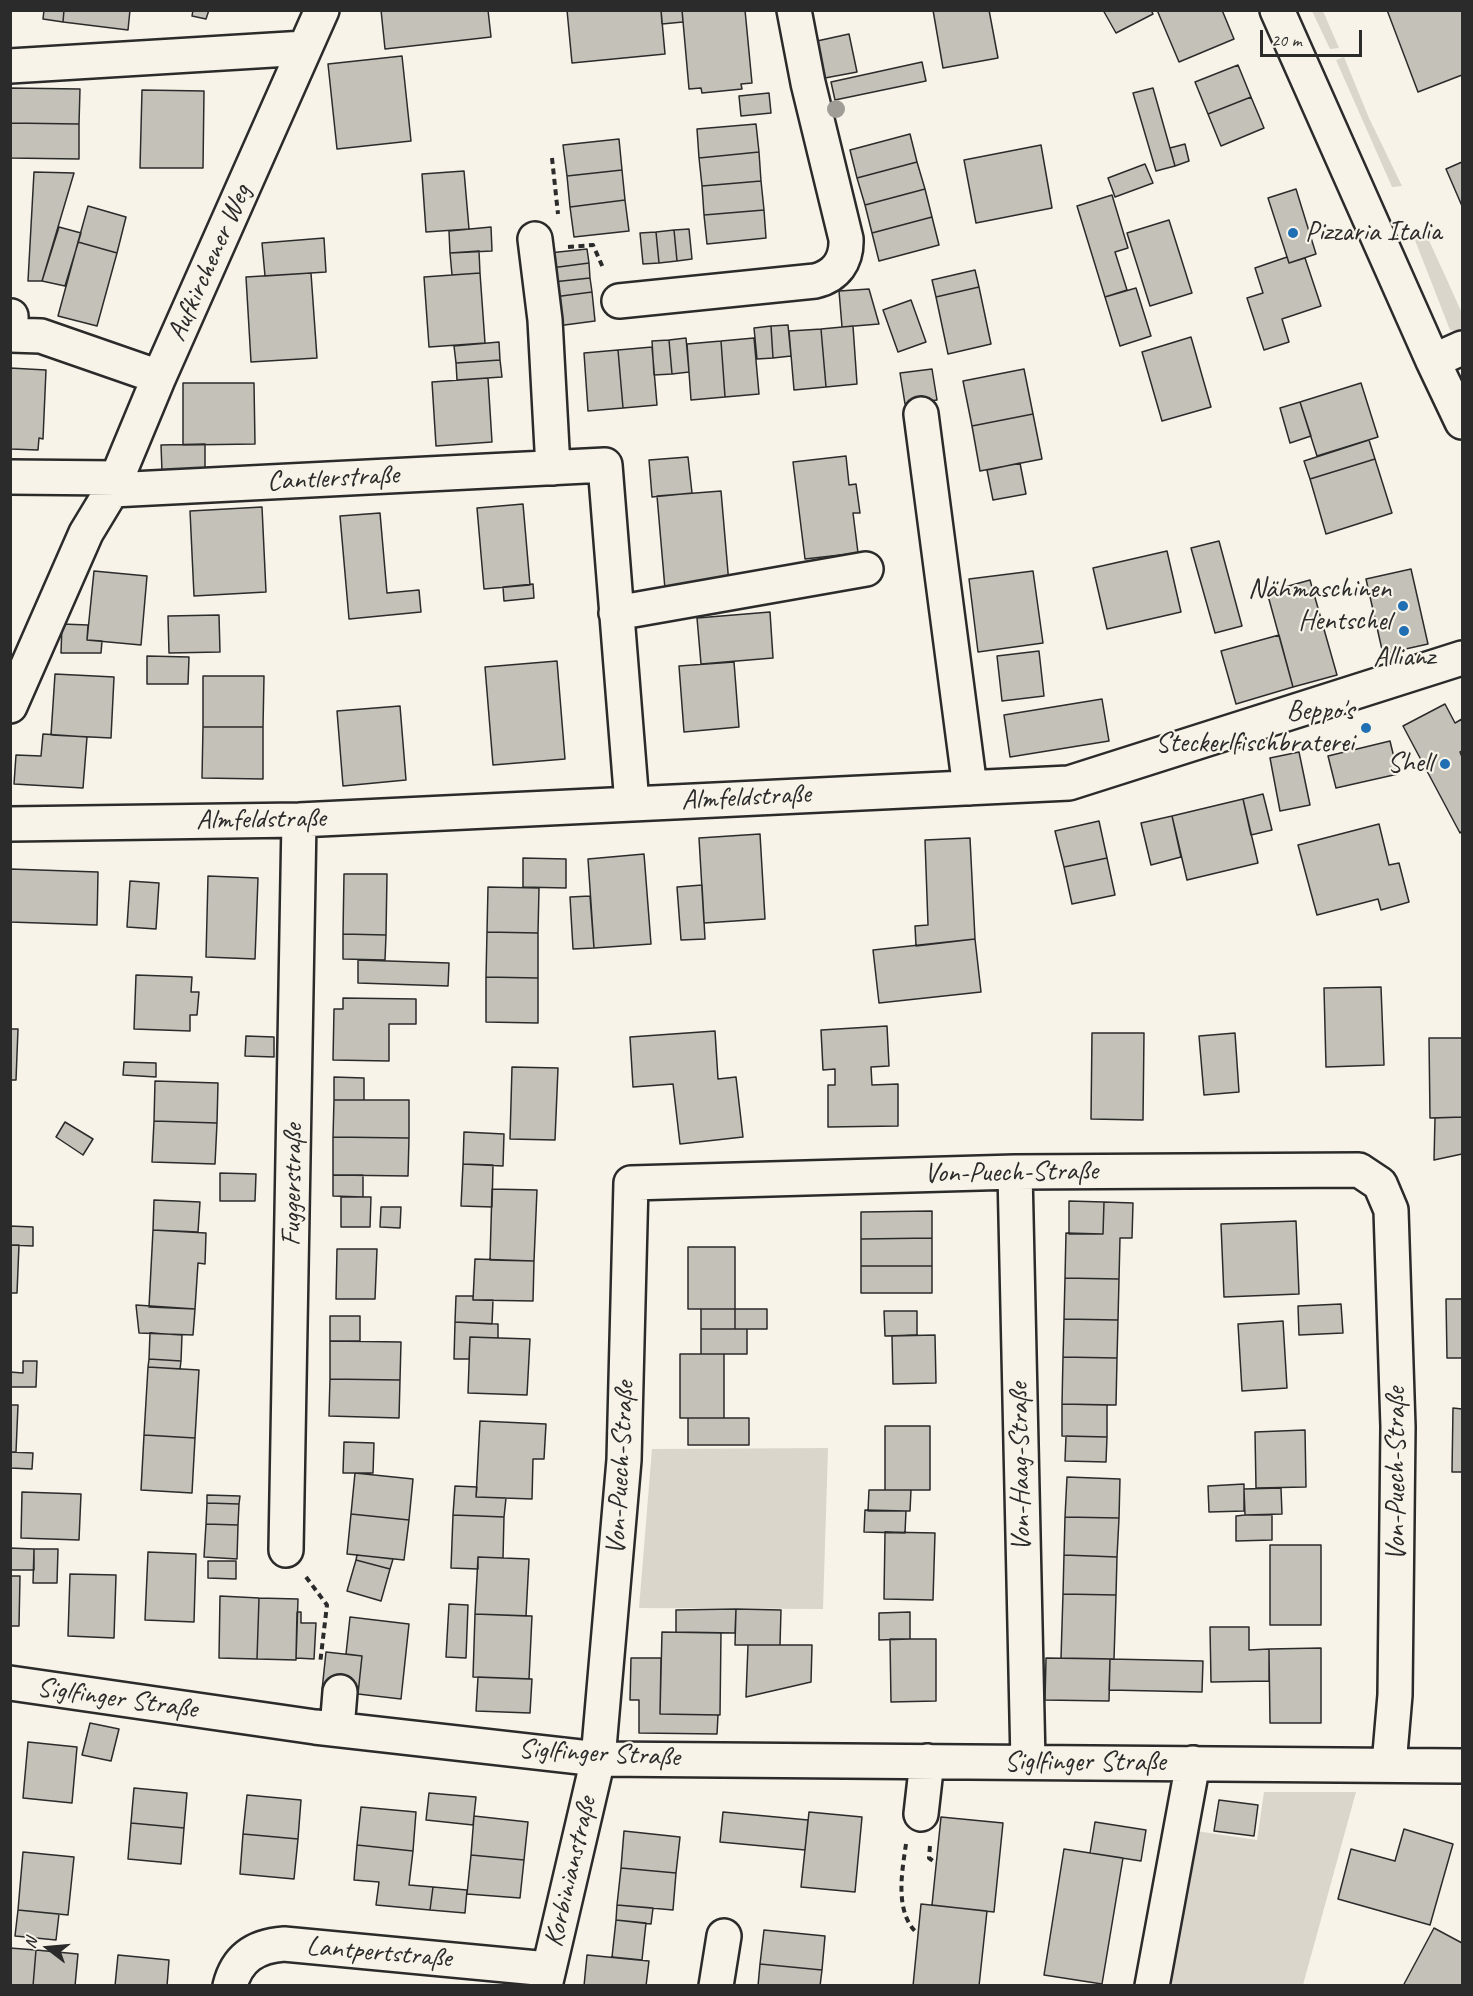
<!DOCTYPE html>
<html>
<head>
<meta charset="utf-8">
<style>
	body { margin:0 }
	#map { position:relative; width:1473px; height:1996px; overflow:hidden; background:#f7f3e8; font-family:Caveat,sans-serif }
	canvas { display:block }
	.frame { position:absolute; inset:0; border:12px solid #2b2b2b; pointer-events:none }
	.north { position:absolute; left:18px; top:1918px; width:60px; height:60px; -webkit-text-stroke:4px #f7f3e8; paint-order:stroke; rotate:286deg; font-size:16px; font-weight:700; line-height:24px; text-align:center; color:#2b2b2b }
	.north::after { content:''; display:block; margin:auto; width:21px; height:27px; background:#2b2b2b; clip-path:polygon(50% 0,100% 100%,50% 72%,0 100%) }
	.scale { position:absolute; left:1260px; top:30px; width:102px; height:27px; box-sizing:border-box; border:3px solid #2b2b2b; border-top:0; padding-left:8px; font-size:18px; line-height:21px; white-space:nowrap; color:#2b2b2b; -webkit-text-stroke:4px #f7f3e8; paint-order:stroke }
</style>
</head>
<body>
<div id="map">
<canvas width="1473" height="1996"></canvas>
<div class="frame"></div>
<div class="north">N</div>
<div class="scale">20 m</div>
</div>
<script>
const g = document.querySelector('canvas').getContext('2d');
g.lineJoin = 'round';
function fillPath(path, color) { g.fillStyle = color; g.fill(path, 'evenodd'); }
function strokePath(path, color, width, dash) { g.strokeStyle = color; g.lineWidth = width; g.lineCap = dash ? 'butt' : 'round'; g.setLineDash(dash || []); g.stroke(path); }
function drawText(font, color, halo, rows, align = 'center') {
  g.font = font + ' Caveat,sans-serif'; g.lineWidth = 4.5; g.setLineDash([]); g.textBaseline = 'middle'; g.strokeStyle = halo; g.fillStyle = color; for (const [text, x, y, turn = 0] of rows) {
    g.save(); g.translate(x, y); g.rotate((+turn || 0) * Math.PI / 180); g.textAlign = isNaN(turn) ? turn : align; if (halo) g.strokeText(text, 0, 0); g.fillText(text, 0, 0); g.restore();
  }
}
fillPath(new Path2D(`
	M1312 11H1323L1339 48 1330 49Z
	M1344 57 1369 118 1402 186 1392 187 1336 60Z
	M1413 235 1427 236 1462 313V332L1450 330Z
	M828 1448 823 1609 639 1608 652 1449Z
	M1264 1792H1356L1303 1985 1168 1986 1196 1831 1257 1840Z`), '#dad6cc');
const building = new Path2D(`
	M44 10H64L63 22 43 19Z
	M64 10H130L128 30 63 22Z
	M193 10H209L206 19 192 16Z
	M381 10H488L491 37 385 49Z
	M567 10H661L665 54 572 63Z
	M661 10H682L683 22 662 24Z
	M682 10H745L752 83 741 84 742 89 702 93 701 88 689 89Z
	M933 10H989L998 58 943 68Z
	M1103 10H1151L1153 14 1116 33Z
	M1157 10H1222L1234 39 1179 62Z
	M1387 10H1462V75L1418 92Z
	M849 34 857 72 825 78 817 41Z
	M402 56 411 141 337 149 328 64Z
	M922 62 926 81 835 100 831 82Z
	M1238 65 1251 97 1208 114 1195 82Z
	M10 88 80 89 79 124 10 123Z
	M1153 88 1175 166 1156 171 1133 93Z
	M142 90 204 91 203 168H140Z
	M769 93 771 113 741 116 739 96Z
	M1251 97 1264 128 1221 146 1208 114Z
	M10 123 79 124V159L10 158Z
	M756 124 759 152 699 158 697 129Z
	M910 134 917 162 857 178 850 150Z
	M619 139 622 170 567 176 563 145Z
	M1185 144 1189 161 1175 166 1170 148Z
	M1041 145 1052 208 976 223 964 160Z
	M759 152 761 181 702 186 699 158Z
	M917 162 925 189 865 205 857 178Z
	M1462 162V206L1446 169Z
	M1145 164 1153 183 1115 197 1108 178Z
	M622 170 625 200 570 207 567 176Z
	M464 171 469 229 426 232 422 174Z
	M34 172 74 173 42 281H28Z
	M761 181 764 210 704 215 702 186Z
	M925 189 932 217 872 233 865 205Z
	M1296 189 1316 254 1289 263 1268 198Z
	M1112 195 1128 248 1115 252 1127 290 1105 297 1077 206Z
	M625 200 629 231 574 237 570 207Z
	M88 206 126 217 117 253 78 242Z
	M764 210 766 238 707 244 704 215Z
	M932 217 939 245 879 261 872 233Z
	M1169 220 1192 293 1150 306 1127 233Z
	M59 227 81 233 65 286 42 281Z
	M491 227 492 251 450 253 449 231Z
	M689 229 692 259 677 261 674 230Z
	M674 230 677 261 659 263 656 232Z
	M656 232 659 263 643 264 640 233Z
	M324 238 326 272 265 276 262 243Z
	M78 242 117 253 97 326 58 316Z
	M587 249 589 263 551 268 549 253Z
	M479 251 480 273 452 275 450 253Z
	M1287 257 1289 263 1305 258 1321 306 1282 319 1289 342 1264 350 1247 298 1263 293 1255 268Z
	M589 263 590 278 553 282 551 268Z
	M975 270 979 287 936 297 932 280Z
	M311 273 317 358 251 362 246 277Z
	M480 273 485 343 429 347 424 277Z
	M590 278 592 292 554 297 553 282Z
	M979 287 991 344 948 354 936 297Z
	M1136 288 1151 336 1120 346 1105 297Z
	M869 289 879 324 842 327 839 291Z
	M592 292 595 321 557 326 554 297Z
	M911 300 926 342 898 352 883 310Z
	M788 325 791 356 773 358 771 326Z
	M771 326 773 358 757 359 754 328Z
	M853 326 857 384 826 387 821 329Z
	M821 329 826 387 794 390 789 331Z
	M1191 337 1211 407 1162 421 1142 352Z
	M686 338 689 372 672 374 669 340Z
	M754 338 759 394 725 397 721 341Z
	M669 340 672 374 654 375 652 341Z
	M721 341 725 397 691 400 687 344Z
	M499 342 500 360 456 363 454 346Z
	M652 347 657 405 623 408 618 350Z
	M618 350 623 408 588 411 584 353Z
	M500 360 502 377 457 380 456 363Z
	M10 368 46 370 43 439 39 438 38 450 10 449Z
	M932 369 937 400 905 404 900 373Z
	M1024 369 1033 414 972 426 963 381Z
	M488 378 492 442 436 446 432 382Z
	M183 383H254L255 444 183 445Z
	M1361 383 1378 437 1317 456 1300 402Z
	M1300 402 1311 436 1290 443 1280 408Z
	M1033 414 1042 459 980 471 972 426Z
	M1369 440 1375 459 1310 479 1304 461Z
	M205 444V471L162 472 161 445Z
	M846 456 849 485 856 484 860 513H853L858 553 805 559 793 462Z
	M688 457 692 493 652 497 649 460Z
	M1375 459 1392 513 1326 534 1310 479Z
	M1020 463 1026 494 993 500 987 470Z
	M721 491 729 584 665 589 657 496Z
	M523 504 530 585 484 589 477 508Z
	M262 507 266 592 194 596 190 511Z
	M380 513 387 593 419 590 421 612 349 619 340 516Z
	M1219 541 1242 626 1215 633 1191 548Z
	M1167 551 1181 612 1107 629 1093 568Z
	M1411 569 1428 644 1383 654 1366 579Z
	M94 571 147 576 141 645 87 640Z
	M1033 571 1043 643 978 652 969 579Z
	M1310 580 1337 675 1293 687 1267 592Z
	M533 584 534 598 504 601 503 587Z
	M770 612 773 658 701 664 697 618Z
	M219 615 220 652 169 653 168 616Z
	M62 624 88 625 87 640 102 641 101 653H61Z
	M1279 635 1293 687 1236 704 1221 651Z
	M1039 651 1044 696 1002 701 997 656Z
	M147 656 189 657 188 684H147Z
	M557 661 565 759 493 765 485 667Z
	M734 662 739 727 684 732 679 666Z
	M55 674 114 677 111 738 51 735Z
	M203 676H264L263 727H203Z
	M1102 699 1109 741 1010 757 1004 715Z
	M1445 704 1455 723 1462 719V751L1460 752 1462 757V831L1460 833 1403 726Z
	M400 706 406 780 343 786 337 711Z
	M203 727H263V779L202 778Z
	M43 734 87 737 83 788 14 784 16 755 41 756Z
	M1390 741 1398 774 1336 788 1328 756Z
	M1299 752 1310 805 1280 811 1270 758Z
	M1263 794 1272 830 1251 835 1243 799Z
	M1243 799 1258 863 1187 880 1172 816Z
	M1172 816 1181 857 1151 865 1141 823Z
	M1099 821 1107 858 1064 867 1055 831Z
	M1379 824 1389 865 1399 863 1409 902 1381 910 1378 899 1317 915 1298 845Z
	M760 834 765 919 704 923 699 838Z
	M970 838 975 939 916 946 915 926 928 925 925 840Z
	M644 854 651 944 594 948 588 859Z
	M523 858 566 859V888L523 887Z
	M1107 858 1115 895 1072 904 1064 867Z
	M10 869 98 872 97 925 10 922Z
	M344 874H387L386 935 343 934Z
	M208 876 258 878 255 959 206 957Z
	M130 881 159 883 156 929 127 927Z
	M702 885 705 939 681 940 677 887Z
	M488 887 539 888 538 933 487 932Z
	M590 896 594 948 573 949 570 897Z
	M487 932 538 933V978L486 977Z
	M343 934 386 935 385 960 343 959Z
	M975 939 981 992 879 1003 873 950Z
	M358 960 449 963 448 986 358 983Z
	M136 975 192 977 191 992H199L197 1015H190V1031L134 1029Z
	M486 977 538 978V1023L486 1022Z
	M1381 987 1384 1065 1326 1067 1324 988Z
	M343 998 416 999V1024H389V1061L333 1060 334 1009H343Z
	M887 1026 889 1066 871 1067 872 1085 898 1084V1126L828 1127V1085H835V1069L823 1070 821 1030Z
	M10 1029H18L16 1080H10Z
	M715 1031 718 1079 736 1077 743 1137 680 1144 673 1084 633 1087 630 1037Z
	M1092 1033H1144L1143 1120 1091 1119Z
	M1235 1033 1239 1092 1204 1095 1199 1036Z
	M246 1036 274 1037V1057L245 1056Z
	M1429 1038H1462V1117L1430 1118Z
	M124 1062 156 1063V1077L123 1075Z
	M512 1067 558 1068 555 1140 510 1139Z
	M334 1077 364 1078V1100H334Z
	M155 1081 218 1083 217 1123 154 1121Z
	M334 1100H409V1138L333 1137Z
	M1462 1117V1154L1434 1160 1435 1118Z
	M154 1121 217 1123 215 1164 152 1162Z
	M65 1122 93 1139 83 1155 56 1137Z
	M464 1132 504 1134 503 1166 463 1164Z
	M333 1137 409 1138 408 1176 333 1175Z
	M463 1164 493 1165 492 1207 461 1206Z
	M220 1173 256 1174 255 1201H220Z
	M333 1175H363V1197L333 1196Z
	M492 1189 537 1190 534 1261 490 1260Z
	M341 1197H371L370 1227H341Z
	M154 1200 200 1202 198 1232 153 1230Z
	M1069 1201 1104 1202 1103 1234H1069Z
	M1104 1202 1133 1203 1132 1238H1120L1119 1279 1065 1278 1066 1233 1103 1234Z
	M381 1207H401L400 1228 380 1227Z
	M932 1211V1238L861 1239V1212Z
	M1296 1221 1299 1294 1224 1297 1221 1224Z
	M10 1226 33 1227V1246L10 1245Z
	M153 1230 206 1233 205 1264 198 1263 195 1309 149 1307Z
	M932 1238V1266H861V1239Z
	M10 1245H19L17 1293H10Z
	M688 1247H735V1309H688Z
	M337 1249H377L375 1299H336Z
	M475 1259 534 1261 533 1301 473 1300Z
	M861 1266H932V1293H861Z
	M1065 1278 1119 1279 1118 1320 1064 1319Z
	M456 1296H473V1300H493L492 1324 455 1322Z
	M1446 1299H1462V1358H1447Z
	M1341 1304 1343 1333 1299 1335 1298 1306Z
	M136 1305 195 1309 193 1335 139 1333Z
	M701 1309H735V1329H701Z
	M735 1309H767V1329H735Z
	M884 1311H917V1335L885 1336Z
	M330 1316H360V1341H330Z
	M1064 1319 1118 1320 1117 1358 1063 1357Z
	M1283 1321 1287 1388 1242 1391 1238 1324Z
	M455 1322 498 1324V1338L470 1337 469 1359H454Z
	M701 1329H747V1354H701Z
	M150 1333 182 1335 181 1361 149 1359Z
	M935 1335 936 1383 893 1384 892 1336Z
	M470 1337 530 1339 527 1395 468 1393Z
	M330 1341 401 1342 400 1380 330 1379Z
	M680 1354H724V1418H680Z
	M1063 1357 1117 1358 1116 1405 1062 1404Z
	M149 1359 181 1361 180 1369 148 1367Z
	M23 1361H37L36 1387H10V1372L23 1373Z
	M148 1367 199 1370 195 1438 144 1435Z
	M330 1379 400 1380 399 1418 329 1416Z
	M1062 1404 1107 1405V1437L1062 1436Z
	M10 1405H18L16 1452H10Z
	M1453 1408 1462 1409V1472H1452Z
	M688 1418H749V1445H688Z
	M480 1421 546 1424 544 1459H533L532 1499 476 1497Z
	M885 1426H930V1490H885Z
	M1305 1430 1306 1487 1256 1488 1255 1432Z
	M144 1435 195 1438 192 1493 141 1490Z
	M1066 1436 1107 1437 1106 1462 1065 1461Z
	M344 1442 374 1443 373 1473H343Z
	M10 1452 33 1453 32 1469 10 1468Z
	M355 1473 413 1479 409 1520 351 1514Z
	M1067 1477 1120 1479 1119 1518 1065 1517Z
	M1244 1484V1511L1209 1512 1208 1486Z
	M455 1486 477 1487 476 1497 506 1498 504 1517 453 1515Z
	M1281 1488 1282 1514 1245 1515 1244 1489Z
	M869 1490H911L910 1511H868Z
	M22 1492 81 1494 79 1540 21 1538Z
	M207 1495 240 1496 239 1504 207 1503Z
	M207 1503 239 1504 238 1525 206 1524Z
	M865 1510 906 1511 905 1533 864 1532Z
	M351 1514 409 1520 404 1560 347 1554Z
	M453 1515 504 1517 503 1558 478 1557V1569L451 1568Z
	M1245 1515H1272V1540L1236 1541V1516Z
	M1065 1517 1119 1518 1117 1557 1064 1555Z
	M206 1524 238 1525 237 1559 204 1557Z
	M885 1532 935 1533 933 1600 884 1599Z
	M1270 1545H1321V1625H1270Z
	M10 1548 34 1549V1570H10Z
	M34 1549H58L57 1583H33Z
	M148 1552 196 1554 194 1622 145 1620Z
	M357 1555 393 1559 390 1569 356 1560Z
	M1064 1555 1117 1557 1116 1595 1063 1594Z
	M478 1557 529 1559 526 1616 475 1614Z
	M356 1560 390 1569 381 1601 347 1591Z
	M208 1561H236V1579L208 1578Z
	M70 1574 116 1575 114 1638 68 1636Z
	M10 1576H20L19 1626H10Z
	M1063 1594 1116 1595 1114 1659 1061 1658Z
	M220 1596 259 1598 257 1659 219 1658Z
	M259 1598 298 1599 296 1660 257 1659Z
	M449 1604 468 1605 466 1658 446 1657Z
	M736 1609 735 1633 676 1632V1610Z
	M736 1609 781 1610 780 1645H735Z
	M297 1612H301V1623H316L314 1659 296 1658Z
	M910 1612V1639L879 1640V1613Z
	M475 1614 532 1616 529 1679 473 1677Z
	M350 1617 409 1624 401 1699 358 1694 362 1656 346 1654Z
	M1210 1627H1249V1650L1269 1649V1681L1211 1682Z
	M662 1632 721 1633 720 1715 660 1714Z
	M890 1639H936V1701L891 1702Z
	M748 1645H812L811 1682 746 1697Z
	M1321 1648V1723H1270L1269 1649Z
	M326 1652 362 1656 358 1694 322 1690Z
	M631 1658H661L660 1714 718 1715 717 1734 639 1733V1700H630Z
	M1046 1658 1110 1659 1109 1701 1045 1700Z
	M1110 1659 1203 1661 1202 1692 1109 1690Z
	M478 1677 532 1679 530 1713 476 1711Z
	M90 1723 119 1729 111 1761 82 1755Z
	M28 1742 77 1747 72 1803 23 1798Z
	M134 1788 187 1793 184 1828 131 1823Z
	M429 1793 476 1797 473 1825 426 1820Z
	M247 1795 301 1800 298 1839 243 1834Z
	M1219 1800 1258 1805 1254 1836 1214 1831Z
	M361 1807 416 1812 413 1851 357 1845Z
	M723 1812 808 1820 805 1850 720 1842Z
	M809 1812 862 1817 855 1892 801 1887Z
	M474 1816 528 1822 524 1860 471 1855Z
	M941 1817 1003 1823 994 1912 932 1905Z
	M1095 1822 1146 1830 1141 1861 1090 1853Z
	M131 1823 184 1828 181 1864 128 1859Z
	M1404 1829 1453 1844 1430 1925 1338 1899 1351 1849 1395 1861Z
	M624 1831 680 1837 676 1873 621 1868Z
	M243 1834 298 1839 294 1879 240 1874Z
	M357 1845 413 1851 409 1885 433 1887 430 1910 376 1905 379 1882 354 1880Z
	M1064 1849 1123 1858 1102 1984 1044 1975Z
	M23 1852 74 1857 68 1915 18 1910Z
	M471 1855 524 1860 520 1898 467 1894Z
	M621 1868 676 1873 673 1910 617 1905Z
	M433 1887 467 1890 465 1913 430 1910Z
	M921 1904 987 1911 979 1986H913Z
	M617 1905 653 1908 651 1924 616 1920Z
	M18 1910 59 1914 56 1940 15 1936Z
	M616 1920 646 1923 642 1960 612 1957Z
	M1434 1928 1462 1943V1986H1403Z
	M764 1930 825 1936 822 1970 760 1964Z
	M10 1948 36 1950 33 1986H10Z
	M36 1950 78 1954 75 1986H33Z
	M118 1955 169 1960 167 1986H115Z
	M587 1955 649 1961 646 1986H584Z
	M760 1964 822 1970 820 1986H758Z`);
fillPath(building, '#c4c1b9');
strokePath(building, '#2b2b2b', 1.5);
const minor = new Path2D(`
	M1277 10 1433 361 1462 422
	M10 66 305 48
	M535 239 545 320 553 468
	M619 301 815 281C836 276 847 261 846 239L808 83 794 10
	M11 316V335L41 336 159 377
	M1433 361 1462 348
	M921 414 970 788
	M10 477 117 478
	M112 490 605 465 632 804
	M616 613 866 569
	M10 706 86 533 112 490 159 377 322 10
	M10 824 299 820 1069 783 1462 658
	M1015 1172 1028 1762
	M286 1550 299 820
	M10 1683 315 1727 598 1759 1462 1766
	M337 1729 340 1692
	M921 1814 927 1761
	M230 1986C237 1958 256 1946 284 1944L548 1969
	M545 1986 598 1759 624 1460 631 1183 1015 1172 1359 1170 1380 1184 1391 1210 1398 1427 1395 1695 1389 1765
	M716 1986 724 1936
	M1152 1986 1193 1763`);
strokePath(minor, '#2b2b2b', 38);
strokePath(new Path2D(`
	M552 158 558 214
	M568 247 593 245 604 270
	M306 1577 327 1605 320 1664
	M906 1844C902 1872 894 1913 918 1934
	M930 1846 929 1858 936 1863`), '#2b2b2b', 4, [6, 4.5]);
strokePath(minor, '#f7f3e8', 33);
g.fillStyle = '#9f9d96';
for (const [x, y] of [
	[836,109]
]) { g.beginPath(); g.arc(x, y, 9, 0, 2 * Math.PI); g.fill(); }
for (const [x, y, r, color] of [
	[1293,233,6,"#1f6fb2"],
	[1403,606,6,"#1f6fb2"],
	[1404,631,6,"#1f6fb2"],
	[1366,728,6,"#1f6fb2"],
	[1445,764,6,"#1f6fb2"]
]) { const dot = new Path2D(); dot.arc(x, y, r, 0, 2 * Math.PI); g.fillStyle = color; g.fill(dot); strokePath(dot, '#f7f3e8', 2); }
drawText('28px', '#2b2b2b', '#f7f3e8', [
	["Pizzaria Italia",1305,233,"left"],
	["Nähmaschinen",1391,590],
	["Hentschel",1391,622],
	["Allianz",1404,658,"center"],
	["Beppo's",1354,712],
	["Steckerlfischbraterei",1354,744],
	["Shell",1433,764]
], 'right');
drawText('28px', '#2b2b2b', '#f7f3e8', [
	["Aufkirchener Weg",210,263,-66],
	["Cantlerstraße",333,479,-3],
	["Almfeldstraße",746,798,-3],
	["Almfeldstraße",261,820,-1],
	["Von-Puech-Straße",1011,1173,-1],
	["Fuggerstraße",293,1185,-89],
	["Von-Haag-Straße",1021,1467,-91],
	["Von-Puech-Straße",621,1468,-87],
	["Von-Puech-Straße",1397,1474,-90],
	["Siglfinger Straße",117,1699,8],
	["Siglfinger Straße",599,1754,3],
	["Siglfinger Straße",1085,1763],
	["Korbinianstraße",571,1872,-77],
	["Lantpertstraße",379,1953,5]
]);
</script>
</body>
</html>
